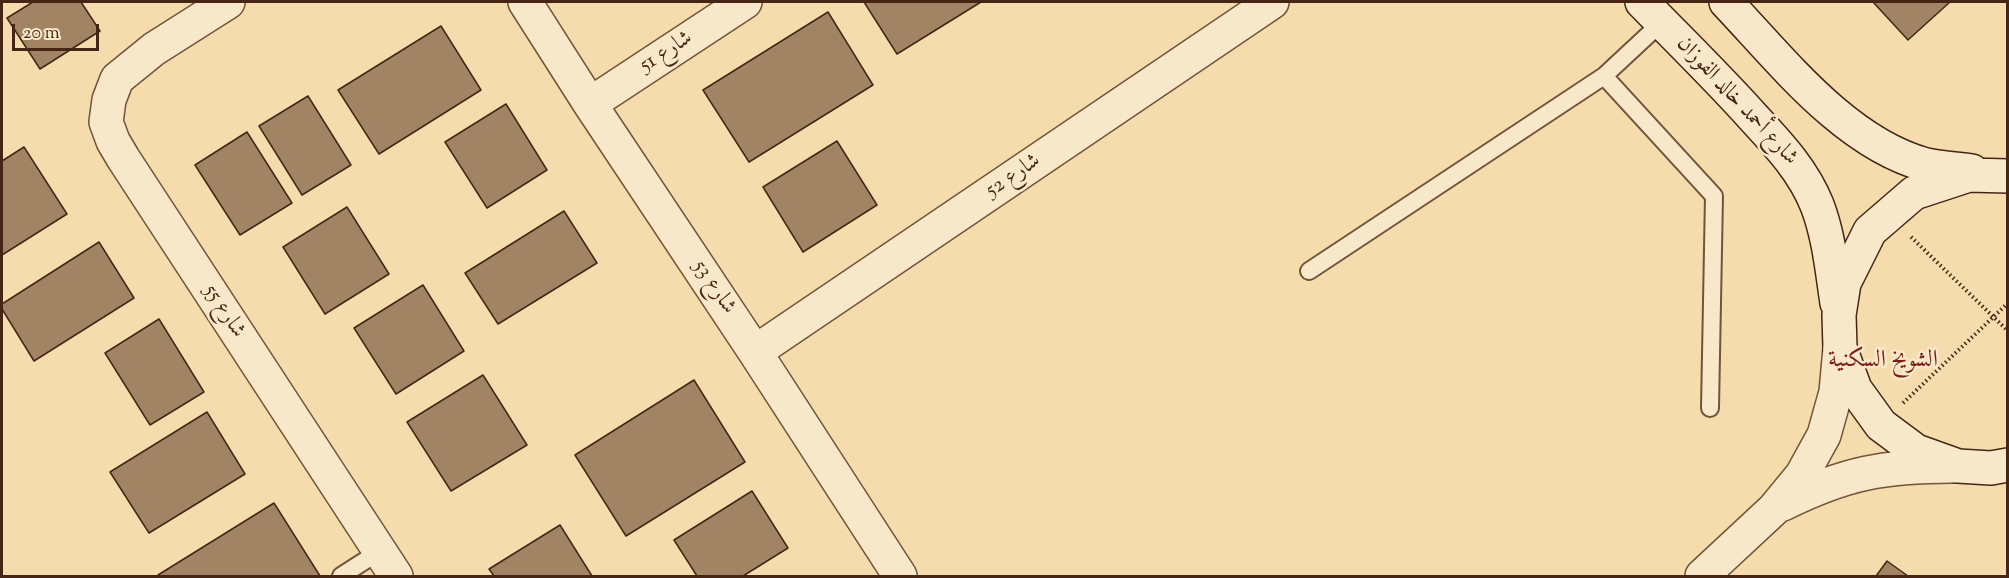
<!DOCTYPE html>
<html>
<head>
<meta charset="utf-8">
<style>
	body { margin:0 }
	#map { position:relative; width:2009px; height:578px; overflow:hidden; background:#f5dcad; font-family:"Sorts Mill Goudy",serif }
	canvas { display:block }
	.frame { position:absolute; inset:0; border:3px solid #462515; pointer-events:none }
	.scale { position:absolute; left:12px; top:24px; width:87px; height:27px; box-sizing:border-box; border:3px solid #462515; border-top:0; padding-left:8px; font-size:18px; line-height:21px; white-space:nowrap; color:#462515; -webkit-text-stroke:4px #f8e8ca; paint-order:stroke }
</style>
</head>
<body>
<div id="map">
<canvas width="2009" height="578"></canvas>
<div class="frame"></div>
<div class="scale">20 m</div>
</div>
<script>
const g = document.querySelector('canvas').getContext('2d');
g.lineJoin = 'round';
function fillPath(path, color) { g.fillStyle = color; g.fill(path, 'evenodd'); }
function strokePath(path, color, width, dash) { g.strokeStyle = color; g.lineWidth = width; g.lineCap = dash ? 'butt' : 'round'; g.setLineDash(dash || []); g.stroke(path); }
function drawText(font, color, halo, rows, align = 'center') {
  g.font = font + ' "Sorts Mill Goudy",Amiri,serif'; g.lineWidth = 5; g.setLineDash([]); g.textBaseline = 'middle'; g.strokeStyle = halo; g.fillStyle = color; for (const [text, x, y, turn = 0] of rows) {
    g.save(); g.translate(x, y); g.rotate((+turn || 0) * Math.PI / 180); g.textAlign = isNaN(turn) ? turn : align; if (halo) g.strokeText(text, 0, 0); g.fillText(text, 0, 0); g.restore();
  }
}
const building = new Path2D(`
	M33 2H81L100 31 40 69 7 18Z
	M864 2H981L897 54Z
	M1873 2H1950L1908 40Z
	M828 12 873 85 749 162 703 90Z
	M441 26 481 90 379 154 338 90Z
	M308 96 351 165 302 195 259 126Z
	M506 104 547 170 487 208 445 142Z
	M247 132 292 203 240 235 195 165Z
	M837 141 877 205 803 252 763 187Z
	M24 147 67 214 2 255V161Z
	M347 207 389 274 325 314 283 247Z
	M564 211 597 263 498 324 465 273Z
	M99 242 134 298 34 361 2 309V304Z
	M423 285 464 351 396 394 354 328Z
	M159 319 204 392 150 425 105 353Z
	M483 375 527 445 451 491 407 422Z
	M694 380 745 462 626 536 575 455Z
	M207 412 245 474 149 533 110 472Z
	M752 491 788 548 743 576H697L674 540Z
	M274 503 320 576H159L158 575Z
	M560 525 592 576H494L489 569Z
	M1887 561 1908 576H1876Z`);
fillPath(building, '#a18464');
strokePath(building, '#462515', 1.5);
const service = new Path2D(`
	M1604 76 1714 196 1710 408
	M1309 271 1604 76 1662 22
	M341 576 380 551`);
const minor = new Path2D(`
	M228 2 154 49 117 79 109 100 106 122 113 141 123 158 396 576
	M525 2 590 104 755 352 900 576
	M590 104 745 2
	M755 352 1272 2`);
const tertiary = new Path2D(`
	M1783 504C1845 473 1884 466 1953 466
	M1702 576 1774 509 1802 475 1824 435 1836 392 1840 348`);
const secondary = new Path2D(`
	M1642 2C1679 40 1717 77 1753 117 1778 144 1803 170 1817 205 1829 236 1832 270 1837 303
	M1726 2C1782 61 1845 143 1926 165 1941 168 1957 169 1972 171
	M2008 176 1969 175 1914 193 1870 231 1844 283 1839 315 1840 348 1855 389 1881 425 1916 451 1958 466 1991 468 2008 465`);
strokePath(service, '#72533b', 20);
strokePath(minor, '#72533b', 36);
strokePath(tertiary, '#72533b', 36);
strokePath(secondary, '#462515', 36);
strokePath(new Path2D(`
	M1911 237 2008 331
	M1903 403 2008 303`), '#462515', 4, [1.5, 3]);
strokePath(service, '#f8e8ca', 16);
strokePath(minor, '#f8e8ca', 33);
strokePath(tertiary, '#f8e8ca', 33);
strokePath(secondary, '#f8e8ca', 33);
drawText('22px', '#462515', '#f8e8ca', [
	["شارع 51",667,53,-33],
	["شارع أحمد خالد الفوزان",1736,102,47],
	["شارع 52",1014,177,-34],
	["شارع 53",713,288,56],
	["شارع 55",223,312,57]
]);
drawText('24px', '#7a1f14', '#f8e8ca', [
	["الشويخ السكنية",1883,362]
]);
</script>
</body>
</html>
